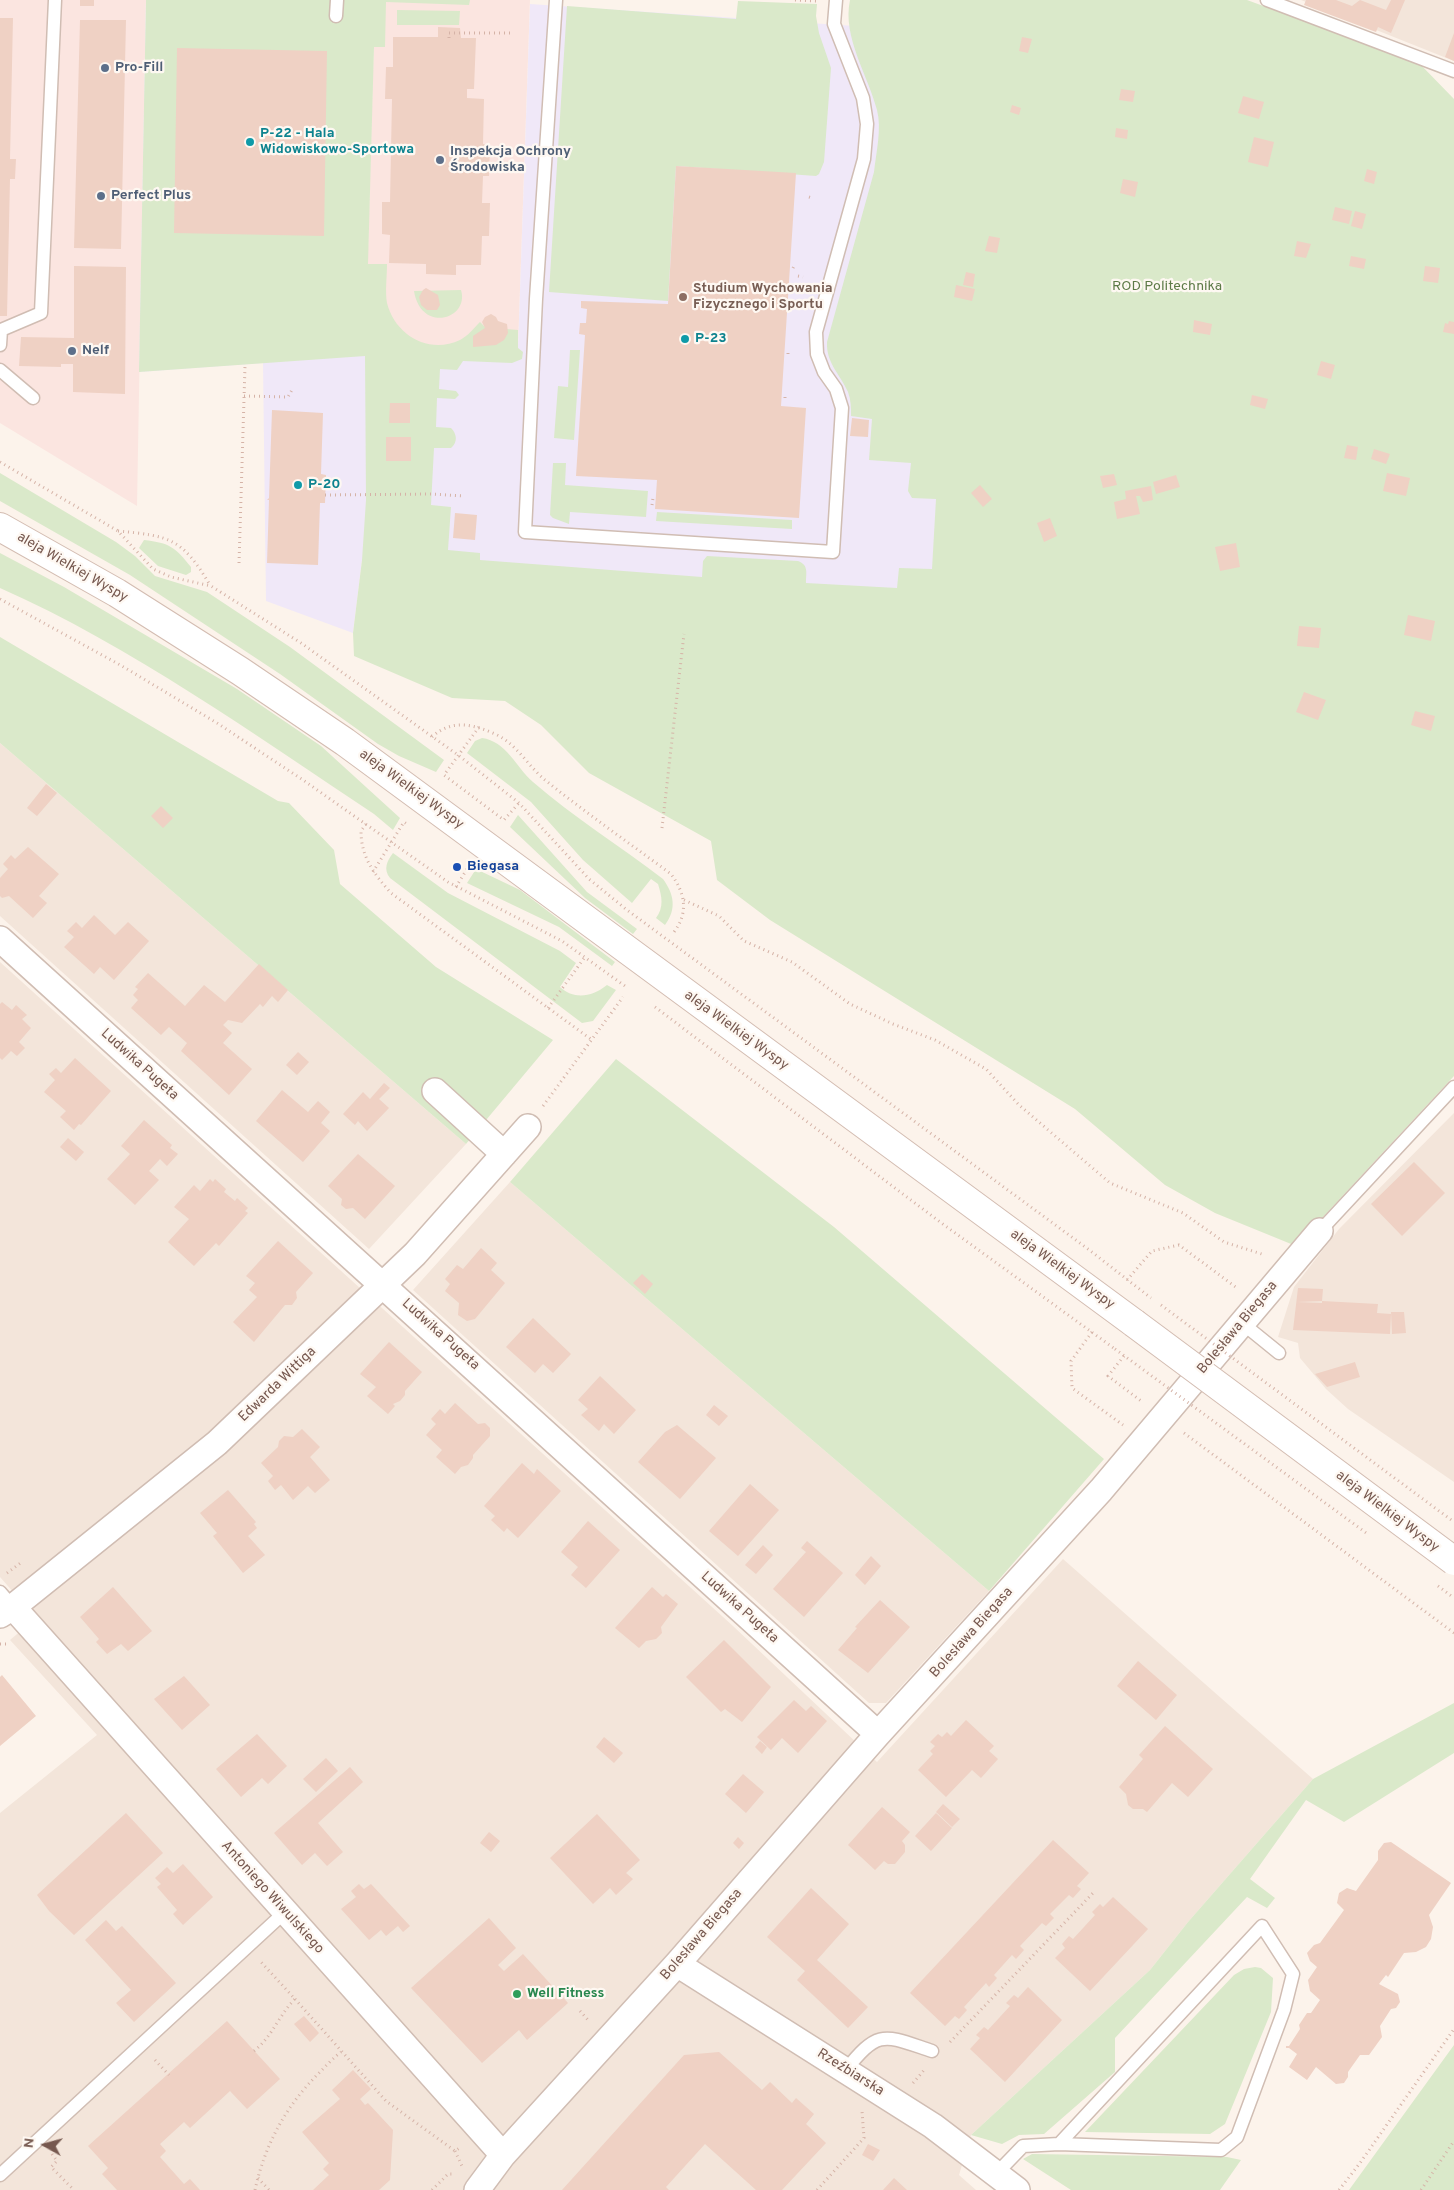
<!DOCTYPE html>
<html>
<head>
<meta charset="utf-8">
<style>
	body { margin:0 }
	#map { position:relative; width:1454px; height:2190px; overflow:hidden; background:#fcf3eb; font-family:Overpass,sans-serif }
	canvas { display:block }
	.north { position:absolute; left:20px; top:2120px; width:50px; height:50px; -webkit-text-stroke:4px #fef8f2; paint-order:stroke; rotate:277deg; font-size:14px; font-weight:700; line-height:20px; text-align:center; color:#76584f }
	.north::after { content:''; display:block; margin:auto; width:18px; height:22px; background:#76584f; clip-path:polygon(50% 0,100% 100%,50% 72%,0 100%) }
</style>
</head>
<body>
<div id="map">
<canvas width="1454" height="2190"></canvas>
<div class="north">N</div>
</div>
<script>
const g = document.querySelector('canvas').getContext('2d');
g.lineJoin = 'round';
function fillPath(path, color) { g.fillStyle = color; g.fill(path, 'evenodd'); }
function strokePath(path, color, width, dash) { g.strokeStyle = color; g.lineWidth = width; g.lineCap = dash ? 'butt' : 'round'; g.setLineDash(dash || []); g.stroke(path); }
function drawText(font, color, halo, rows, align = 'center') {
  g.font = font + ' Overpass,sans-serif'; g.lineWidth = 4.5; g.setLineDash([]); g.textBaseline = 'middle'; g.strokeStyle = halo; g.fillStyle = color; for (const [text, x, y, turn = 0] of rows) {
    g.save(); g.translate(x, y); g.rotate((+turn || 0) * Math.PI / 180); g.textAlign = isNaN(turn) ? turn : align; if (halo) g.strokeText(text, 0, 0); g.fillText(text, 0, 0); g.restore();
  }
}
fillPath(new Path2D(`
	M1301 0H1454V61Z
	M0 743 466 1144 369 1249 0 916Z
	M0 962 733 1626 877 1762 1063 1559 1313 1779 1188 1922 1150 1970 971 2135 959 2175 976 2190H0V1813L97 1735 10 1640 36 1618 0 1577Z
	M1454 1113V1482L1348 1409 1326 1389 1300 1358 1298 1343 1278 1337 1294 1287 1339 1229Z
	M510 1182 989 1591 886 1703H869L413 1290Z`), '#f3e5da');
fillPath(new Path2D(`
	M0 0H146L137 506 0 423Z
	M375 0H530L518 348 365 356Z`), '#fbe5e0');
fillPath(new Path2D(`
	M146 0 368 265 365 355 518 348 530 4 913 30 941 464 933 608 362 560 353 633 266 601 263 363 139 372Z`), '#f0e8f8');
fillPath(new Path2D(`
	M146 0H470L469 5 386 2 385 47H374L368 264H387C387 277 385 291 387 303 395 335 429 355 460 340 468 336 474 328 480 322L487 329 476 346 495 344 506 329 518 330V348L523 352 522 359 512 363 463 361 457 370 440 369 439 389 456 391 459 395 455 399 437 398 436 427 451 428C457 434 458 442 451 448H434L431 505 451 507 448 550 480 553V560L702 577 703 561 707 556 798 561C809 565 806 573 806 583L897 588 899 568 932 569 936 499 912 498 908 491 911 463 869 460 872 419 851 416C851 408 851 400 848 392 840 374 826 363 827 342L874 172C876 153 882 129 877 110 868 75 842 37 850 0H1247L1419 63 1454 99V1076L1296 1246 1215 1213 1165 1185 1075 1109 770 920 717 880 711 841 589 773 541 725 505 701 452 698 354 656 353 633 362 560 366 500 365 356 139 372Z
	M738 1 817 4 816 16 819 33 831 68 824 162 819 174 816 176 676 166 668 301 549 292 567 6 736 19Z
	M397 10 460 11 459 25H397Z
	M461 290C470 319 421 334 414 291Z
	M570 350H580L574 440 554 438 558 386 568 387Z
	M553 463H566L565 485 648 491 646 517 570 512 569 524 553 518 550 515Z
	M0 473 116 542 135 556 155 576 207 592 290 647 444 760 436 772 399 756 378 744 280 674 130 575 0 501Z
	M657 512 792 520V529L656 521Z
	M144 540C170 543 175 547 191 567V572L186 575 158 566 139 548Z
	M0 553 64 587 237 689 321 746 400 818 393 830 374 814C255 735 131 646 0 588Z
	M0 637 278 801 289 803 334 850 340 884 436 967 553 1040 466 1144 0 743Z
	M482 738C506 741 516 767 533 782 573 817 620 846 663 879 674 894 677 909 665 925L656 918C664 907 662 897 658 884L651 879 632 903 583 860 531 802 467 753 475 741Z
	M518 815 587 892 637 929 633 934 585 898 510 827Z
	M393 853 448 893 560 951 576 963 560 987C574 1000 592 997 607 985L616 990 593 1021 582 1023 390 878C383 869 387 861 393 853Z
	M476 869 520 890 615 962 612 966 559 927 467 883Z
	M616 1059 834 1227 1104 1459 989 1591 510 1182Z
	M1454 1703V1753L1344 1822 1306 1800 1250 1879 1275 1898 1267 1908 1247 1897 1115 2038V2072L1044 2134 1019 2135 1002 2144 971 2135 1150 1970 1188 1922 1313 1779Z
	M1255 1967 1261 1968 1273 1978 1271 2012 1225 2124 1210 2134 1085 2132 1234 1975 1244 1969Z
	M1454 2045V2190H1349Z
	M1032 2154 1227 2157 1241 2160 1220 2190H1071L1023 2159Z`), '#dae9ca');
fillPath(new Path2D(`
	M80 0H94V6H80Z
	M1306 0H1336L1352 6 1360 0 1386 10 1391 0H1405L1391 33 1378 27 1376 32 1304 5Z
	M0 18H13L10 159H16L15 179H10L7 316H0Z
	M80 20H126L121 249 74 248Z
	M438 27 460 28 461 38H476L474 89H467V98L484 99 483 144H490L489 176H483L482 203H490L489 236H482L481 265H456V275L426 274V264L389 263 390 235 382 234V202H390L392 99H385L386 67H393V37H438Z
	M1454 33V61L1445 57Z
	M1022 37 1032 39 1028 53 1019 51Z
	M177 48 327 51 324 236 174 233Z
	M1121 89 1135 91 1133 102 1119 100Z
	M1243 96 1264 102 1259 119 1238 113Z
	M1012 105 1021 108 1019 115 1010 112Z
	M1116 128 1128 130 1127 139 1115 137Z
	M1254 137 1274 142 1268 167 1248 162Z
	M676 166 796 173 781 406 806 408 799 518 655 509 657 480 576 476 585 335 579 334 580 323H586L587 309 581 308V301L668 304Z
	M1367 169 1377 172 1374 184 1364 181Z
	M1123 179 1138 182 1135 197 1120 193Z
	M1335 207 1352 211 1349 224 1332 220Z
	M1355 211 1366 214 1362 229 1351 226Z
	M989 236 1000 238 997 253 985 251Z
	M1297 241 1311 244 1306 258 1294 256Z
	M1351 256 1366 259 1364 269 1349 266Z
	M74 266 126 267 125 394 73 392V364H61V367L19 366 21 337 74 338Z
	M1425 266 1440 268 1438 283 1423 281Z
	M966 272 975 274 973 287 963 285Z
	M956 285 975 289 972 301 954 297Z
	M426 288 438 295 440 305 437 310H427L421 305 419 297 423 290Z
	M491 314 496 317 498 321 507 324 508 333 504 340 496 345 473 347V336L485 328 482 322 485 317Z
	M1194 320 1212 324 1210 335 1193 332Z
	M1449 321 1454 322V334L1443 332 1445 323 1448 324Z
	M1321 361 1335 365 1331 379 1317 375Z
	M1252 395 1268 399 1265 409 1250 405Z
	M390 403H410V423H389Z
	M272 410 323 413 321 474 326 475 325 503H320L318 565 267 563 269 500H267L269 498Z
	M852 418 869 420 868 437 850 436Z
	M386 437H411V461H386Z
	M1347 445 1358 447 1356 460 1344 458Z
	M1374 449 1390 454 1386 464 1371 459Z
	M1387 473 1410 478 1406 496 1383 491Z
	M1114 474 1117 485 1103 488 1100 476Z
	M1176 475 1180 487 1156 494 1153 482Z
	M980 485 992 499 983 507 971 493Z
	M1151 486 1153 500 1143 502 1140 496H1136L1140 514 1117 519 1114 502 1126 499 1125 491Z
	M455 513 477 515 475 540 453 538Z
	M1050 518 1057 536 1044 542 1037 523Z
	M1236 543 1240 567 1220 571 1215 547Z
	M1408 615 1435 621 1431 641 1404 635Z
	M1299 626 1321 628 1319 648 1297 646Z
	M1304 692 1326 700 1318 720 1296 712Z
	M1415 711 1435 716 1431 731 1411 725Z
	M46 784 57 793 37 816 27 808Z
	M161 806 173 818 163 828 151 816Z
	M28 847 59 874 39 896 47 903 33 918 9 896 2 898 0 896V878L8 869 3 864 11 855 15 859Z
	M94 915 115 935 128 922 149 941 114 980 100 967 94 974 64 947 74 937 67 931 76 922 82 928Z
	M259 964 288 990 278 1002 272 996 263 1007 260 1004 242 1023 228 1020 223 1025 232 1033 223 1043 252 1069 229 1095 181 1051 187 1043 169 1027 161 1035 131 1008 138 1000 133 995 138 989 135 987 148 973 185 1006 204 985 225 1002Z
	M2 1002 12 1010 16 1005 27 1015 22 1019 31 1028 19 1042 25 1048 17 1056 11 1051 2 1060 0 1058V1004Z
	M298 1052 309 1062 297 1075 286 1065Z
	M75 1058 111 1091 81 1125 79 1124 74 1130 60 1117 66 1111 44 1092 55 1080 49 1074 56 1068 61 1073Z
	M384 1083 390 1088 379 1099 389 1108 367 1131 358 1121 355 1125 343 1114 363 1092 370 1099Z
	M282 1090 308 1112 318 1101 330 1112 321 1123 330 1131 303 1162 256 1121Z
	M144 1120 172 1145 170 1148 178 1154 167 1166 160 1159 149 1171 159 1180 135 1205 107 1179 130 1154 121 1146Z
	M68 1138 84 1152 76 1161 60 1147Z
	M358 1154 395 1186 365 1219 353 1208 346 1209 341 1205 342 1199 328 1186Z
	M1414 1162 1445 1193 1402 1236 1371 1204Z
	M210 1179 213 1182 215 1179 226 1189 224 1192 235 1201 237 1198 248 1208 245 1211 248 1213 219 1246 216 1243 194 1266 168 1242 189 1219 174 1207 194 1185 200 1191Z
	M278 1241 313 1273 296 1292 297 1298 292 1305H285L254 1342 233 1322 257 1297 249 1290 255 1283 246 1276Z
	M481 1248 497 1263 491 1270 505 1283 475 1319 467 1321 458 1315 459 1303 445 1291 450 1284 445 1279 457 1265 463 1269Z
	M642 1274 653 1284 645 1294 633 1283Z
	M1298 1288 1323 1289 1322 1301 1297 1302 1322 1303V1301L1378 1304 1377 1313 1391 1314 1390 1334 1293 1330Z
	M1391 1312H1404L1406 1333 1392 1334Z
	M533 1318 571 1354 553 1373 543 1364 535 1373 506 1347Z
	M389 1342 422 1372 405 1391V1395L400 1401 393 1404 395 1406 388 1414 367 1396 376 1387 360 1374Z
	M1355 1362 1360 1377 1327 1387 1315 1374Z
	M600 1376 636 1410 614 1434 604 1424 599 1431 581 1415 588 1409 578 1400Z
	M455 1403 478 1424 485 1423 490 1428V1436L473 1455V1458L468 1465 461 1467 455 1474 436 1457 442 1450 426 1435 436 1424 431 1419 440 1409 445 1414Z
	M714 1405 728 1416 719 1426 706 1415Z
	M677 1425 716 1458 680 1499 638 1462 665 1432Z
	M302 1429 320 1447 310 1457 330 1480 315 1493 308 1486 293 1500 281 1485 275 1490 268 1481 273 1476 261 1463 278 1447 279 1441 284 1436 293 1437Z
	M522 1463 534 1474 537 1469 561 1491 518 1538 507 1528 504 1532 491 1520 495 1516 484 1506Z
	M750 1484 779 1510 738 1556 709 1531Z
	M228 1490 256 1522 254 1524 257 1528 248 1536 265 1555 243 1573 213 1536 217 1533 200 1513Z
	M588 1521 620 1550 586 1588 571 1575 578 1567 561 1552Z
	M807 1541 843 1573 804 1617 773 1589 806 1552 801 1548Z
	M763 1545 773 1555 756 1574 745 1565Z
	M871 1556 881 1566 865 1585 855 1575Z
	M113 1587 152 1631 128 1651 121 1644 107 1654 96 1642 99 1639 80 1617Z
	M652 1587 663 1597 666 1594 678 1604 661 1627 662 1633 656 1639 646 1641 639 1648 615 1628Z
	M880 1600 910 1627 868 1673 838 1650 857 1628 855 1627Z
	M724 1640 771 1687 742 1722 725 1709 721 1712 686 1677Z
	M1138 1661 1177 1695 1156 1720 1117 1686Z
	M2 1675 36 1716 0 1746V1677Z
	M184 1676 210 1705 182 1730 154 1699Z
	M794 1700 806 1711 811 1706 827 1721 798 1753 782 1738 771 1750 757 1737Z
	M966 1720 994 1746 989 1751 998 1759 981 1778 972 1770 946 1797 918 1770 933 1754 930 1751 935 1746 930 1742 938 1734 942 1737 947 1732 951 1736Z
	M1165 1726 1213 1769 1188 1797 1172 1783 1147 1812 1143 1809H1133L1128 1805 1126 1794 1119 1787 1143 1759 1139 1755Z
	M257 1734 287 1766 268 1784 262 1778 241 1797 216 1769Z
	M604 1737 623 1753 614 1763 596 1747Z
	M760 1741 767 1747 762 1754 755 1747Z
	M326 1758 338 1771 316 1792 303 1779Z
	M350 1767 363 1782 318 1823 343 1852 327 1866 315 1853 302 1865 274 1833Z
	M743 1774 764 1792 746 1813 725 1794Z
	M943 1804 960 1819 952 1827 936 1812Z
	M882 1807 910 1832 902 1841 905 1845V1852L895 1864H888L884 1861 875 1870 848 1845Z
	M126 1813 163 1853 74 1935 49 1911 37 1895Z
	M936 1813 952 1828 931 1851 915 1836Z
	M597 1814 640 1860 626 1873 633 1879 616 1895 610 1888 593 1904 550 1858Z
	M489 1832 500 1841 491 1852 480 1843Z
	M738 1837 744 1843 739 1849 733 1843Z
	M1053 1840 1089 1873 1077 1886 1081 1889 1073 1898 1069 1895 1050 1914 1054 1918 1046 1926 1042 1923 1020 1946 1024 1950 1016 1959 1012 1955 994 1975 997 1978 989 1987 986 1983 964 2007 967 2010 959 2019 955 2016 945 2026 910 1993Z
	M1391 1842 1451 1883 1429 1915 1433 1927 1431 1939 1426 1947 1416 1952 1404 1953 1388 1977 1386 1975 1379 1984 1398 1994 1400 2002 1396 2008 1391 2009 1380 2026 1382 2037 1369 2055H1360L1348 2072V2077L1344 2083 1336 2084 1316 2067 1307 2080 1289 2067 1297 2054 1289 2048H1286V2046H1289L1300 2029 1299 2025 1307 2013H1311L1320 2000 1310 1991 1308 1980 1317 1967 1310 1961 1307 1953 1314 1945 1320 1943 1344 1910 1337 1903 1339 1893 1347 1888 1356 1891 1378 1860V1851L1384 1843Z
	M183 1864 213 1897 183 1925 173 1914 177 1910 157 1887 161 1884 155 1878 167 1867 173 1873Z
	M359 1884 364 1889 371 1884 410 1926 403 1932 398 1926 386 1936 381 1930 369 1940 341 1909 356 1897 351 1891Z
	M811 1888 849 1924 817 1960 868 2007 848 2028 797 1980 805 1971 767 1937Z
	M1113 1897 1148 1929 1090 1991 1055 1958 1065 1948 1062 1944 1069 1936 1073 1939 1095 1915 1092 1912 1100 1904 1103 1907Z
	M489 1918 516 1948 498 1965 504 1971 523 1954 568 2003 527 2040 519 2030 482 2063 411 1988Z
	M106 1920 116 1931 122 1926 176 1983 134 2022 116 2003 131 1990 85 1940Z
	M1028 1987 1062 2020 1005 2082 970 2049 980 2038 976 2035 984 2027 988 2030 1010 2006 1006 2003 1014 1995 1018 1998Z
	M304 2016 319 2033 310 2042 294 2024Z
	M227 2021 280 2079 247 2109 230 2091 190 2128 184 2122 160 2144 166 2151 160 2157 184 2184 190 2179 200 2190H117L102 2174 108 2168 88 2146Z
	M719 2052 762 2090 770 2082 792 2103 796 2098 814 2114 806 2124 826 2143 782 2190H756L705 2144 666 2187 669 2190H562L684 2055Z
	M353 2070 371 2089 360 2099 365 2105 368 2103 393 2130 390 2180 379 2190H313L329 2175 323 2169 329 2163 302 2132 340 2099 332 2090Z
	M868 2144 880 2150 873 2161 862 2155Z
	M894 2178 907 2190H883Z`), '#efd1c4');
const service = new Path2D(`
	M556 0 536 299 525 532 833 552 842 408 836 389 824 372 817 354 816 332 864 159 867 124 863 98 834 24 836 0
	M1267 0 1454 71
	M336 16 337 0
	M0 345 1 330 41 313 55 0
	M0 370 33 398
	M1320 1231 1454 1087
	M1242 1323 1279 1353
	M0 1592 13 1607
	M845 2071C879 2028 884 2035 932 2051
	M996 2174 1023 2146 1059 2144 1262 1926 1293 1974 1284 2010 1237 2137 1221 2150 1059 2144
	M0 2175 285 1912`);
const minor = new Path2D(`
	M0 939 878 1734
	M435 1091 504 1154
	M13 1607 503 2155
	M0 1615 13 1607 217 1443 415 1254 528 1127
	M677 1964 933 2126 1017 2190
	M477 2190 503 2155 677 1964 878 1734 1101 1490 1320 1231`);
const secondary = new Path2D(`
	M0 527 117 593 240 671 345 742 1134 1323`);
strokePath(service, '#d0bdb3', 15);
strokePath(minor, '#d0bdb3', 28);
strokePath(secondary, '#d3bcb1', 30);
strokePath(new Path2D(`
	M795 0 816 1
	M449 38V33H512
	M809 197 812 198
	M793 268 795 264
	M798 276 803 277
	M788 354V350
	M244 396 288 397 293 388
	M785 398V393
	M0 462 118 531 153 569 171 577 211 586 301 643 458 755 519 803 589 879 627 910 1088 1249 1151 1298
	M325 495 432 494 463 496
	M652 505 653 498
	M118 531C170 536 182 538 210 585
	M239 563 245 366
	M0 599 122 666 217 723 303 780 448 882 562 941 625 986
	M479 727 444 775 504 820 519 803
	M432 737C451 719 473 724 495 734 516 743 528 766 545 780 586 813 629 843 671 874 685 893 689 912 674 932
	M366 824 361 831C361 857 374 874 391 893L592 1040
	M662 828 684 634
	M373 872 404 822 407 824
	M456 887 467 869 464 867
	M684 900 719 916 744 941 792 962 850 1004 893 1024 935 1040 986 1069 1019 1105 1110 1183 1183 1213 1224 1242 1265 1255
	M655 1007 940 1222 1115 1349
	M548 1008 585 957
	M543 1106 623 997
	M1127 1280 1152 1251 1179 1245 1237 1288
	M1092 1332 1071 1361 1072 1388 1123 1425
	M1124 1356 1108 1376 1141 1401
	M1184 1433 1454 1633
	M7 1573 22 1562
	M0 1644H10
	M295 1999 386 2101 455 2151 461 2147
	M580 2011 589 2021
	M950 2042 1093 1893
	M254 2051C272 2037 279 2015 295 1999L261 1962
	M155 2060 169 2075
	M913 2083 925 2069
	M455 2151 462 2166
	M52 2154 57 2161 51 2167 74 2190
	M258 2178 269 2190
	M255 2190C265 2144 286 2106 319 2073 326 2066 333 2058 341 2052
	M432 2190 448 2174H455
	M817 2190 864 2138 862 2111
	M1339 2190 1360 2163 1454 2029
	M1421 2190 1454 2141`), '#d5b3a7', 3, [1, 4]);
strokePath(service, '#fff', 12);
strokePath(minor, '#fff', 25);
strokePath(secondary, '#fff', 28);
const secondaryBridge = new Path2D(`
	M1134 1323 1454 1561`);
strokePath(secondaryBridge, '#d3bcb1', 30, []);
strokePath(new Path2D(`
	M1161 1305 1454 1522
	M1115 1349 1369 1535
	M1438 1586 1454 1598`), '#d5b3a7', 3, [1, 4]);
strokePath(secondaryBridge, '#fff', 28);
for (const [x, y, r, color] of [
	[105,68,5,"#5c6f8a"],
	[250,142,5,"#0f9aa8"],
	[440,160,5,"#5c6f8a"],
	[101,196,5,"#5c6f8a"],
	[683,297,5,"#8d6e63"],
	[685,339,5,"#0f9aa8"],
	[72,351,5,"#5c6f8a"],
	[298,485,5,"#0f9aa8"],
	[457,867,5,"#1a4fb4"],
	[517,1994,5,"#2e9e5b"]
]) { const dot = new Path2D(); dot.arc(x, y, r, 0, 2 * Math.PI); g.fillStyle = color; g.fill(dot); strokePath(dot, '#fef8f2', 2); }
drawText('bold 14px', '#4e5e75', '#fef8f2', [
	["Pro-Fill",115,68],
	["Inspekcja Ochrony",450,152],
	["Środowiska",450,168],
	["Perfect Plus",111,196],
	["Nelf",82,351]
], 'left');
drawText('bold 14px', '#0d838f', '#fef8f2', [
	["P-22 - Hala",260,134],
	["Widowiskowo-Sportowa",260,150],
	["P-23",695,339],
	["P-20",308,485]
], 'left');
drawText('14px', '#5d7a47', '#fef8f2', [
	["ROD Politechnika",1167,287]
]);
drawText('bold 14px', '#785e54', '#fef8f2', [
	["Studium Wychowania",693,289],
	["Fizycznego i Sportu",693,305]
], 'left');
drawText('14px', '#76584f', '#fef8f2', [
	["aleja Wielkiej Wyspy",72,568,30],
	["aleja Wielkiej Wyspy",411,790,36],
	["aleja Wielkiej Wyspy",736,1031,36],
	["Ludwika Pugeta",139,1065,42],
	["aleja Wielkiej Wyspy",1062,1270,36],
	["Bolesława Biegasa",1238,1328,-50],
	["Ludwika Pugeta",440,1335,42],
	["Edwarda Wittiga",278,1385,-44],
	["aleja Wielkiej Wyspy",1387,1512,37],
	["Ludwika Pugeta",739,1608,42],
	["Bolesława Biegasa",972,1633,-48],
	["Antoniego Wiwulskiego",272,1898,48],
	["Bolesława Biegasa",702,1935,-49],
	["Rzeźbiarska",850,2073,32]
]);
drawText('bold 14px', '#164399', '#fef8f2', [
	["Biegasa",467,867]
], 'left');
drawText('bold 14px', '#27864d', '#fef8f2', [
	["Well Fitness",527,1994]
], 'left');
</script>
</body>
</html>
